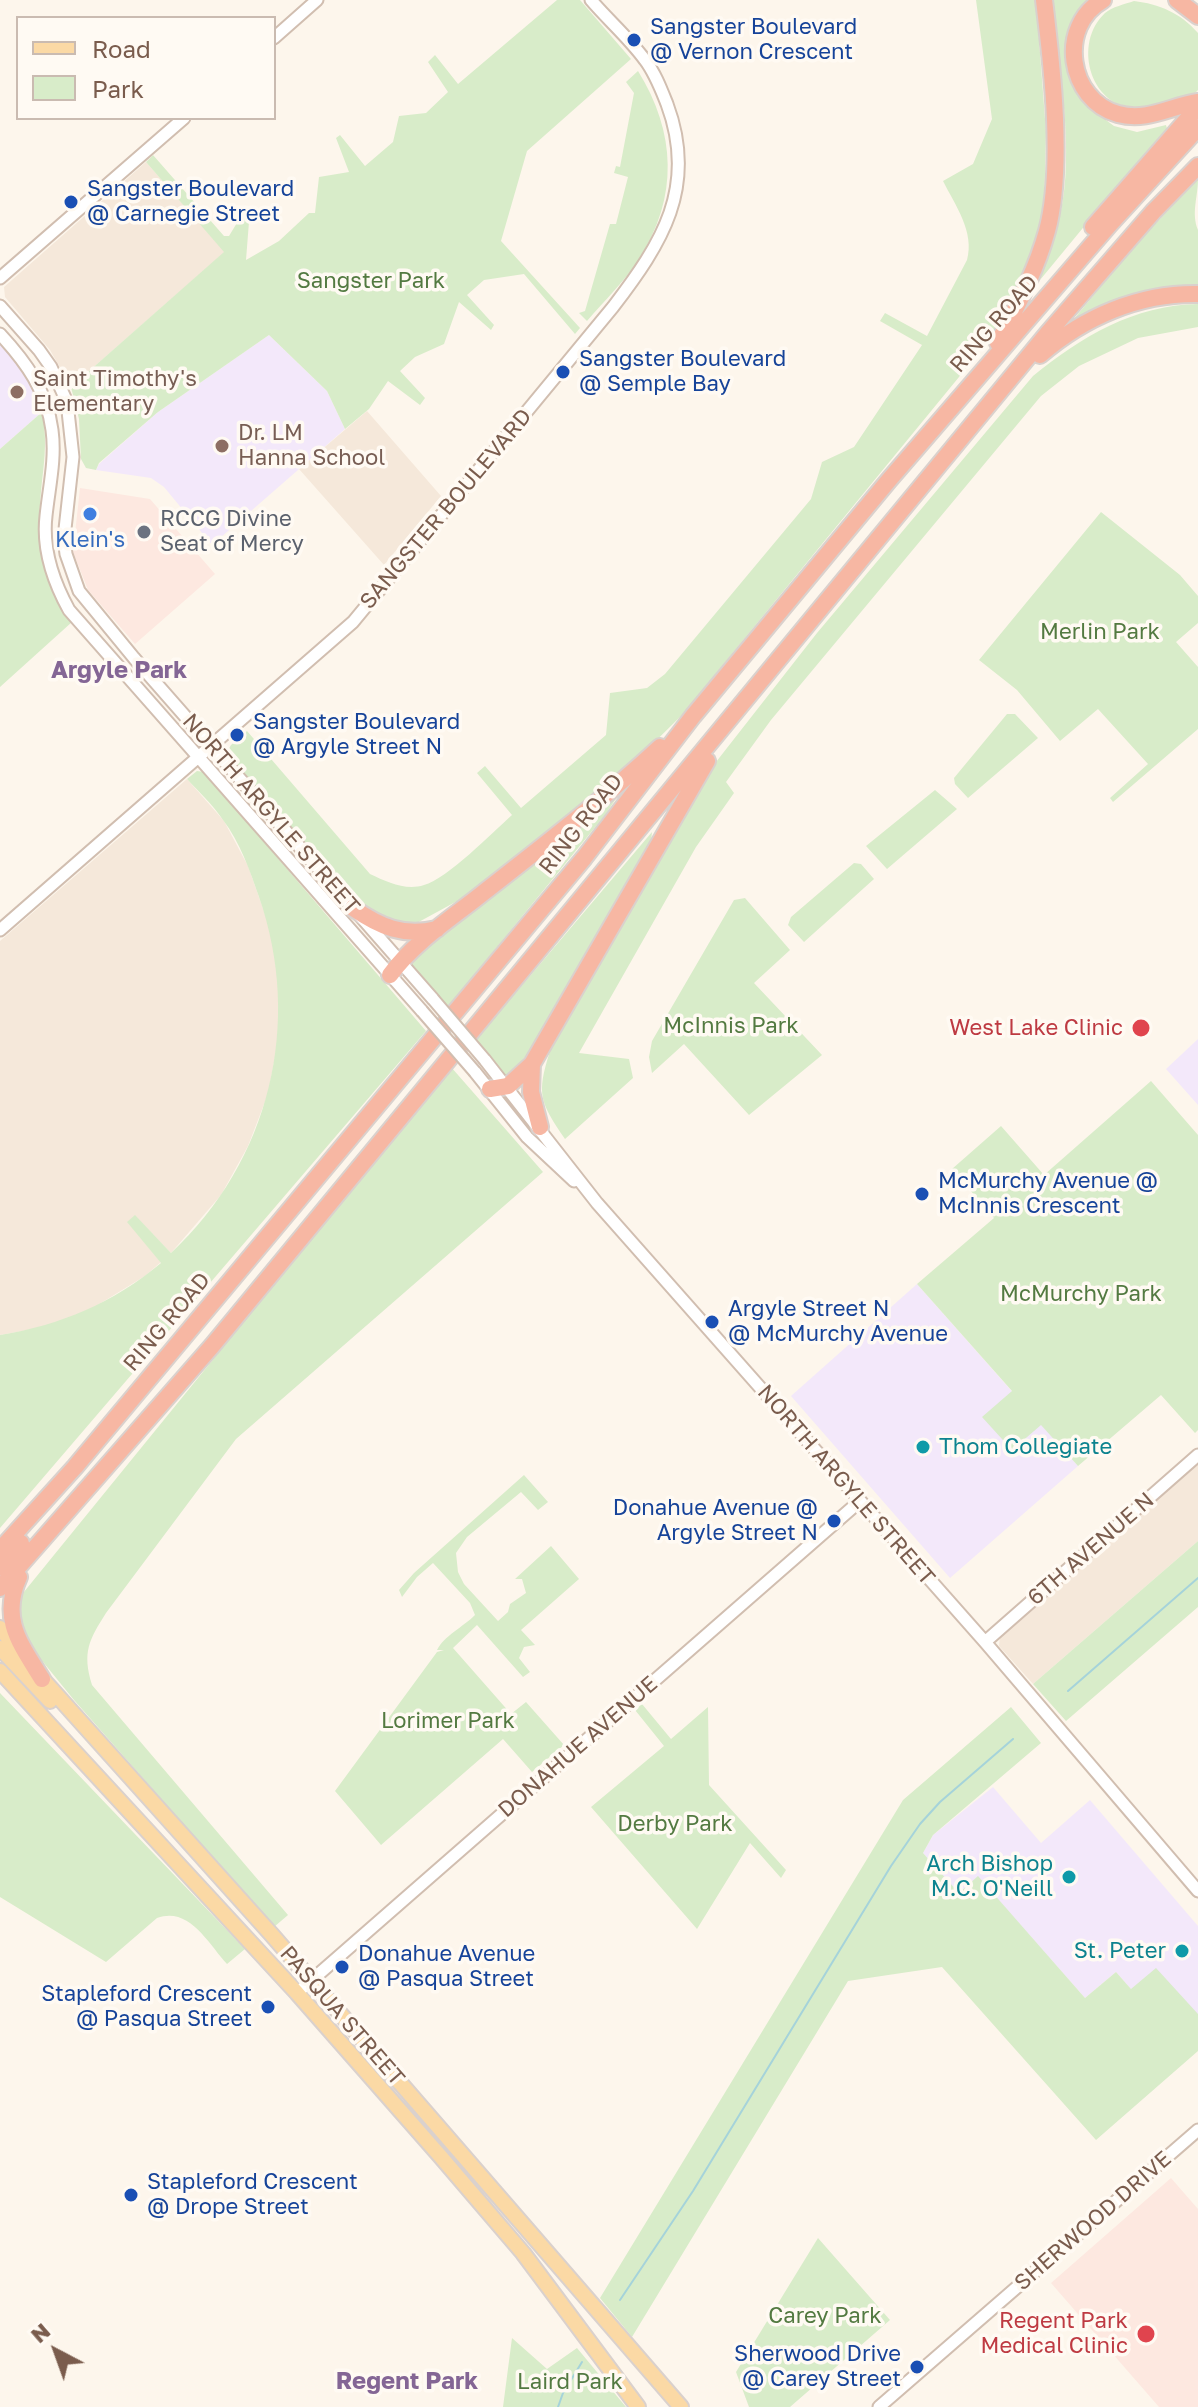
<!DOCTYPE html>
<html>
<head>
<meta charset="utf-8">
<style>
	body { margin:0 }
	#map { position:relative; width:1198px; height:2407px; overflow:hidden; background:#fdf6ec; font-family:"Golos Text",sans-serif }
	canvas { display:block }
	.legend { position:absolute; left:16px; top:16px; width:260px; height:104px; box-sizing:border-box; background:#fffaf3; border:2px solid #cabbb1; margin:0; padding:10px 14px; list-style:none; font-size:24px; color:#7a5c4d }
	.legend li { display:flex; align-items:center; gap:16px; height:40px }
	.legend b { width:40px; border:2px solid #cabbb1 }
	.north { position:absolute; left:16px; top:2311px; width:80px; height:80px; -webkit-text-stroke:6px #fffaf3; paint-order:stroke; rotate:319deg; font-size:22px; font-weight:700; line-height:32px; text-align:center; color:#7a5c4d }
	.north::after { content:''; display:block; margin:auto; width:28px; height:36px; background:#7a5c4d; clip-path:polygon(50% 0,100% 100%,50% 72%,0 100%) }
</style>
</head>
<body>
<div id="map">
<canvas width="1198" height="2407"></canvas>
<ul class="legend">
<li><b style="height:10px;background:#fbd9a5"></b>Road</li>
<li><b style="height:22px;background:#d8ecc9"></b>Park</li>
</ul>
<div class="north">N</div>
</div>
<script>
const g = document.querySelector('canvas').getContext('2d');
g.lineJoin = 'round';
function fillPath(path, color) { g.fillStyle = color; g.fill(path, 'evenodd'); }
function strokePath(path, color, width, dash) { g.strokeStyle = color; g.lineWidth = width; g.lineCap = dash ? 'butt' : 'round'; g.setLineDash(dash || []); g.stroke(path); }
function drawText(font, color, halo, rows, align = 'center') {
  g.font = font + ' "Golos Text",sans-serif'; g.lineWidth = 7; g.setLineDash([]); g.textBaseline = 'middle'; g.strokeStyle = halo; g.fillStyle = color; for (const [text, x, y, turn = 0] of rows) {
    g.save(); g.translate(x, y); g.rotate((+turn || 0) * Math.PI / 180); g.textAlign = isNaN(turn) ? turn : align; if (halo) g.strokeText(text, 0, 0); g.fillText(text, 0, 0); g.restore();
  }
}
fillPath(new Path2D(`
	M146 162 225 252 71 387 50 350 5 297 4 287Z
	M367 411 441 496 384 565 299 469Z
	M187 779 224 821 248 866 272 934 278 983 279 1036 268 1094 248 1146 221 1195 171 1253 135 1216 128 1222 161 1262 145 1276 88 1311 40 1328 0 1335V941Z
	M1198 1462V1541L1033 1684 999 1646 1000 1635Z`), '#f5e8da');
fillPath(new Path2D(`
	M80 488 150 499 215 574 135 644 88 590 73 552Z
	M1171 2178 1198 2209V2407H1159L1051 2283Z`), '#fde8e0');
fillPath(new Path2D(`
	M269 335 327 391 345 429 212 545 164 487 151 478 96 470 99 464 158 412Z
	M0 342 20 365 42 412 0 449Z
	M1198 1039V1105L1166 1069Z
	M917 1284 1078 1466 950 1578 791 1396Z
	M993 1787 1041 1843 1090 1800 1198 1926V2037L1183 2049 1116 1972 1085 1998 978 1877 959 1894 923 1853 933 1835Z`), '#f3e8fa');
fillPath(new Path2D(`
	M557 0H580L631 59 527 151 501 241 580 328 575 334 524 274 484 280 467 295 494 325 491 330 459 302 444 344 415 357 400 371 425 398 420 405 388 381 369 409 345 429 327 391 269 335 158 412 99 463 96 470 86 468 81 459 79 419 71 387 224 252 146 162 153 155 224 236H229L246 208 250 209 246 260 279 241 309 213H315L319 177 349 172 336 138 340 135 365 166 393 142 399 116 426 113 448 92 428 62 435 55 458 84Z
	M976 0H1036L1046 132 1044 214 1031 262 1004 318 959 377 681 716 603 793 472 893 415 924 393 925 356 902 231 760 227 752 231 745 247 731 370 874C387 882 406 891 424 885 447 879 493 832 512 815L477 773 485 766 521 808 606 735 610 693 647 688 665 674 811 499 822 462 854 447 922 345 880 321 885 313 927 336 967 260C975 232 955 205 943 181L973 164 992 119Z
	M1051 0H1092L1078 15 1075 88 1091 109 1114 126 1137 132 1166 125 1168 132 1115 189 1040 280C1047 258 1055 237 1060 215 1075 152 1059 64 1051 0Z
	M1134 1C1159 4 1181 13 1198 33V90L1195 93C1175 102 1157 110 1135 109 1089 105 1073 43 1105 13 1112 7 1125 4 1134 1Z
	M638 71C676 132 679 197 639 259 625 281 604 301 587 321L579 313 585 311 610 224H616L628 177 614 173 616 166 620 167 634 93 626 82Z
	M1198 179C1198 197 1191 213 1198 230V290L1068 326 1136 244Z
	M1198 304V327L1138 338 1079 366 1041 396 771 720 726 782 734 793 696 847 579 1053 629 1059 633 1078 565 1139C540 1102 536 1095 550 1051L676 825 716 762 817 633 1033 376C1081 337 1134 305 1198 304Z
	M42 412C47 436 45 457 42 481 36 541 37 571 72 622L0 687V449Z
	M1101 512 1180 575 1198 596V623L1176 642 1198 667V729L1113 802 1110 798 1148 764 1098 709 1060 741 1017 690 979 660Z
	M1007 714H1015L1038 738 968 798 955 784 954 778Z
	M197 771 204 772 426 1031 0 1528V1335C61 1325 113 1303 161 1263L127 1222 135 1215 171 1253C270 1161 303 1023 259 897 250 871 240 842 223 820 213 805 199 792 187 779Z
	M935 790 957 809 887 869 866 846Z
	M617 797 606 814 447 1008 406 964 408 959 566 841Z
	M652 832 651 841 526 1056 510 1075 503 1076 474 1042Z
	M854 863 861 864 874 879 804 942 788 925 791 917Z
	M745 898 790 950 754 983 822 1055 749 1115 684 1044 652 1073 649 1057 652 1041 734 900Z
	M451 1067 543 1172 236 1439 106 1613C89 1640 82 1652 92 1685L288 1915 274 1927 74 1700 30 1646 15 1614 19 1598Z
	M1151 1081 1198 1135V1430L1195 1433 1161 1395 1078 1466 1041 1425 1012 1450 982 1417 1012 1391 917 1284 994 1218 952 1169 1001 1126 1044 1175Z
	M524 1475 548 1502 538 1510 521 1492 467 1537 456 1553 458 1572 464 1584 498 1621 508 1612 510 1604 526 1593 522 1579H515L551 1546 579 1579 521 1630 535 1645 524 1647 519 1658 530 1672 523 1677 477 1625 453 1648 511 1714 526 1702 564 1745 532 1772 503 1739 381 1845 335 1791 437 1652 444 1650H437C444 1636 463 1627 475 1615L470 1603 433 1563 417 1577 402 1597 399 1590 414 1573Z
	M1198 1541V1607L1066 1721 1033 1684Z
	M0 1693 245 1949 227 1964C208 1943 189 1906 157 1918L106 1962 0 1897Z
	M642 1704 671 1739 708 1707 709 1785 786 1870 781 1878 750 1843 697 1929 591 1807 664 1746 635 1710Z
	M1011 1707 1041 1743 933 1835 923 1853 959 1893 978 1876 1085 1998 1116 1972 1131 1989 1156 1968 1198 2014V2051L1096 2140 942 1967 848 1981 632 2337 600 2298 903 1800Z
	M818 2238 890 2320 790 2407H749L736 2372Z
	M512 2338 547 2369 577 2348 626 2407H503Z`), '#d8ecc9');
strokePath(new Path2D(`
	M1068 1691 1198 1578
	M620 2300 693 2191 891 1866 920 1824 940 1802 1013 1739
	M558 2407 563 2393 582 2362`), '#a5d3da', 2);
const minor = new Path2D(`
	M274 38 317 0
	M0 278 184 118
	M0 306 39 350 51 367 67 402 73 457 64 538 66 554 79 591 134 658 433 999
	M0 334C26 362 47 391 52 430 56 459 49 487 46 516 42 550 53 581 69 610L422 1011
	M0 930 353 622 613 307C662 243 698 187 667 104 661 89 655 73 645 60 629 38 608 20 591 0
	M485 1060 597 1203 985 1642 1198 1891
	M475 1072 527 1137 574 1181
	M985 1642 1198 1455
	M297 1993 860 1501
	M879 2407 1198 2130`);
const major = new Path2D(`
	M0 1628 23 1656
	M0 1648 50 1701
	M0 1671 297 1993 441 2157 523 2253 638 2407
	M36 1672 272 1935 681 2407`);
const highway = new Path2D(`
	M1103 0C1057 26 1068 100 1118 114 1147 122 1171 106 1198 102
	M1177 0 1198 16
	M1093 227 1198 107
	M998 343C1017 306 1036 271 1047 231 1064 168 1052 65 1044 0
	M1040 355C1084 317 1139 293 1198 294
	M353 908C380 927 404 937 437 929
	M390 975C414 942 452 918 483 893 543 846 604 799 660 747
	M532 1064 531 1092 540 1127
	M490 1089 508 1086 532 1064 707 761
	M0 1550 75 1467 584 858 693 716 889 480 1110 224 1198 128
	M0 1567 21 1543
	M19 1577C0 1619 20 1643 42 1679
	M0 1588 212 1346 1047 334 1153 212 1198 166`);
strokePath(minor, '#d1beb0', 15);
strokePath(major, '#dad1cd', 18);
strokePath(highway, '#dad1cd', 20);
strokePath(minor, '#fff', 11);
strokePath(major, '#fbd9a5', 14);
strokePath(highway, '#f7b7a3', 16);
const minorBridge = new Path2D(`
	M433 999 485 1060
	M422 1011 475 1072`);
strokePath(minorBridge, '#d1beb0', 15, []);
strokePath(minorBridge, '#fff', 11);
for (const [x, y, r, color] of [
	[634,40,8,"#1a4fb4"],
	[71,202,8,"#1a4fb4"],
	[563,372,8,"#1a4fb4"],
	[17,392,8,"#8d6e63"],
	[222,446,8,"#8d6e63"],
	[90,514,8,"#3f7fe0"],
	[144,532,8,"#6b7280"],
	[237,735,8,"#1a4fb4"],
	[1141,1028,10,"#e0444e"],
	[922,1194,8,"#1a4fb4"],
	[712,1322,8,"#1a4fb4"],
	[923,1447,8,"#0f9aa8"],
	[834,1521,8,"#1a4fb4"],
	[1069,1877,8,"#0f9aa8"],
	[1182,1951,8,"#0f9aa8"],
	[342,1967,8,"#1a4fb4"],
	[268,2007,8,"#1a4fb4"],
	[131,2195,8,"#1a4fb4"],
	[1146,2334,10,"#e0444e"],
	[917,2367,8,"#1a4fb4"]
]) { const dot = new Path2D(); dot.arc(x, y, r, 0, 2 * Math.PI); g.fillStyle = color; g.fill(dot); strokePath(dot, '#fffaf3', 3); }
drawText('22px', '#164399', '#fffaf3', [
	["Sangster Boulevard",650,27],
	["@ Vernon Crescent",650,52],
	["Sangster Boulevard",87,189],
	["@ Carnegie Street",87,214],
	["Sangster Boulevard",579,359],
	["@ Semple Bay",579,384],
	["Sangster Boulevard",253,722],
	["@ Argyle Street N",253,747],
	["McMurchy Avenue @",938,1181],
	["McInnis Crescent",938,1206],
	["Argyle Street N",728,1309],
	["@ McMurchy Avenue",728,1334],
	["Donahue Avenue @",818,1508,"right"],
	["Argyle Street N",818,1533,"right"],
	["Donahue Avenue",358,1954],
	["@ Pasqua Street",358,1979],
	["Stapleford Crescent",252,1994,"right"],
	["@ Pasqua Street",252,2019,"right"],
	["Stapleford Crescent",147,2182],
	["@ Drope Street",147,2207],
	["Sherwood Drive",901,2354,"right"],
	["@ Carey Street",901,2379,"right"]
], 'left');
drawText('22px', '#537a41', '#fffaf3', [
	["Sangster Park",371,281],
	["Merlin Park",1100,632],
	["McInnis Park",731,1026],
	["McMurchy Park",1081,1294],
	["Lorimer Park",448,1721],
	["Derby Park",675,1824],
	["Carey Park",825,2316],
	["Laird Park",570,2382]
]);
drawText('22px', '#7a5c4d', '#fffaf3', [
	["RING ROAD",994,324,-49],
	["SANGSTER BOULEVARD",446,509,-50],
	["NORTH ARGYLE STREET",271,814,49],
	["RING ROAD",581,824,-52],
	["RING ROAD",167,1322,-50],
	["NORTH ARGYLE STREET",846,1485,49],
	["6TH AVENUE N",1091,1549,-41],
	["DONAHUE AVENUE",578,1747,-41],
	["PASQUA STREET",342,2016,49],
	["SHERWOOD DRIVE",1093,2221,-41]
]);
drawText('22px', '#785e54', '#fffaf3', [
	["Saint Timothy's",33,379],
	["Elementary",33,404],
	["Dr. LM",238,433],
	["Hanna School",238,458]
], 'left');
drawText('22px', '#5b616d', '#fffaf3', [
	["RCCG Divine",160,519],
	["Seat of Mercy",160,544]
], 'left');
drawText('22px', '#366cbe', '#fffaf3', [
	["Klein's",90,540]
]);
drawText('22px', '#be3a42', '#fffaf3', [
	["West Lake Clinic",1123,1028],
	["Regent Park",1128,2321],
	["Medical Clinic",1128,2346]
], 'right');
drawText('22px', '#0d838f', '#fffaf3', [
	["Thom Collegiate",939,1447,"left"],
	["Arch Bishop",1053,1864],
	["M.C. O'Neill",1053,1889],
	["St. Peter",1166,1951]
], 'right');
drawText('bold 24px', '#846695', '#fffaf3', [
	["Argyle Park",119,670],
	["Regent Park",407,2381]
]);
</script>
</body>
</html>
